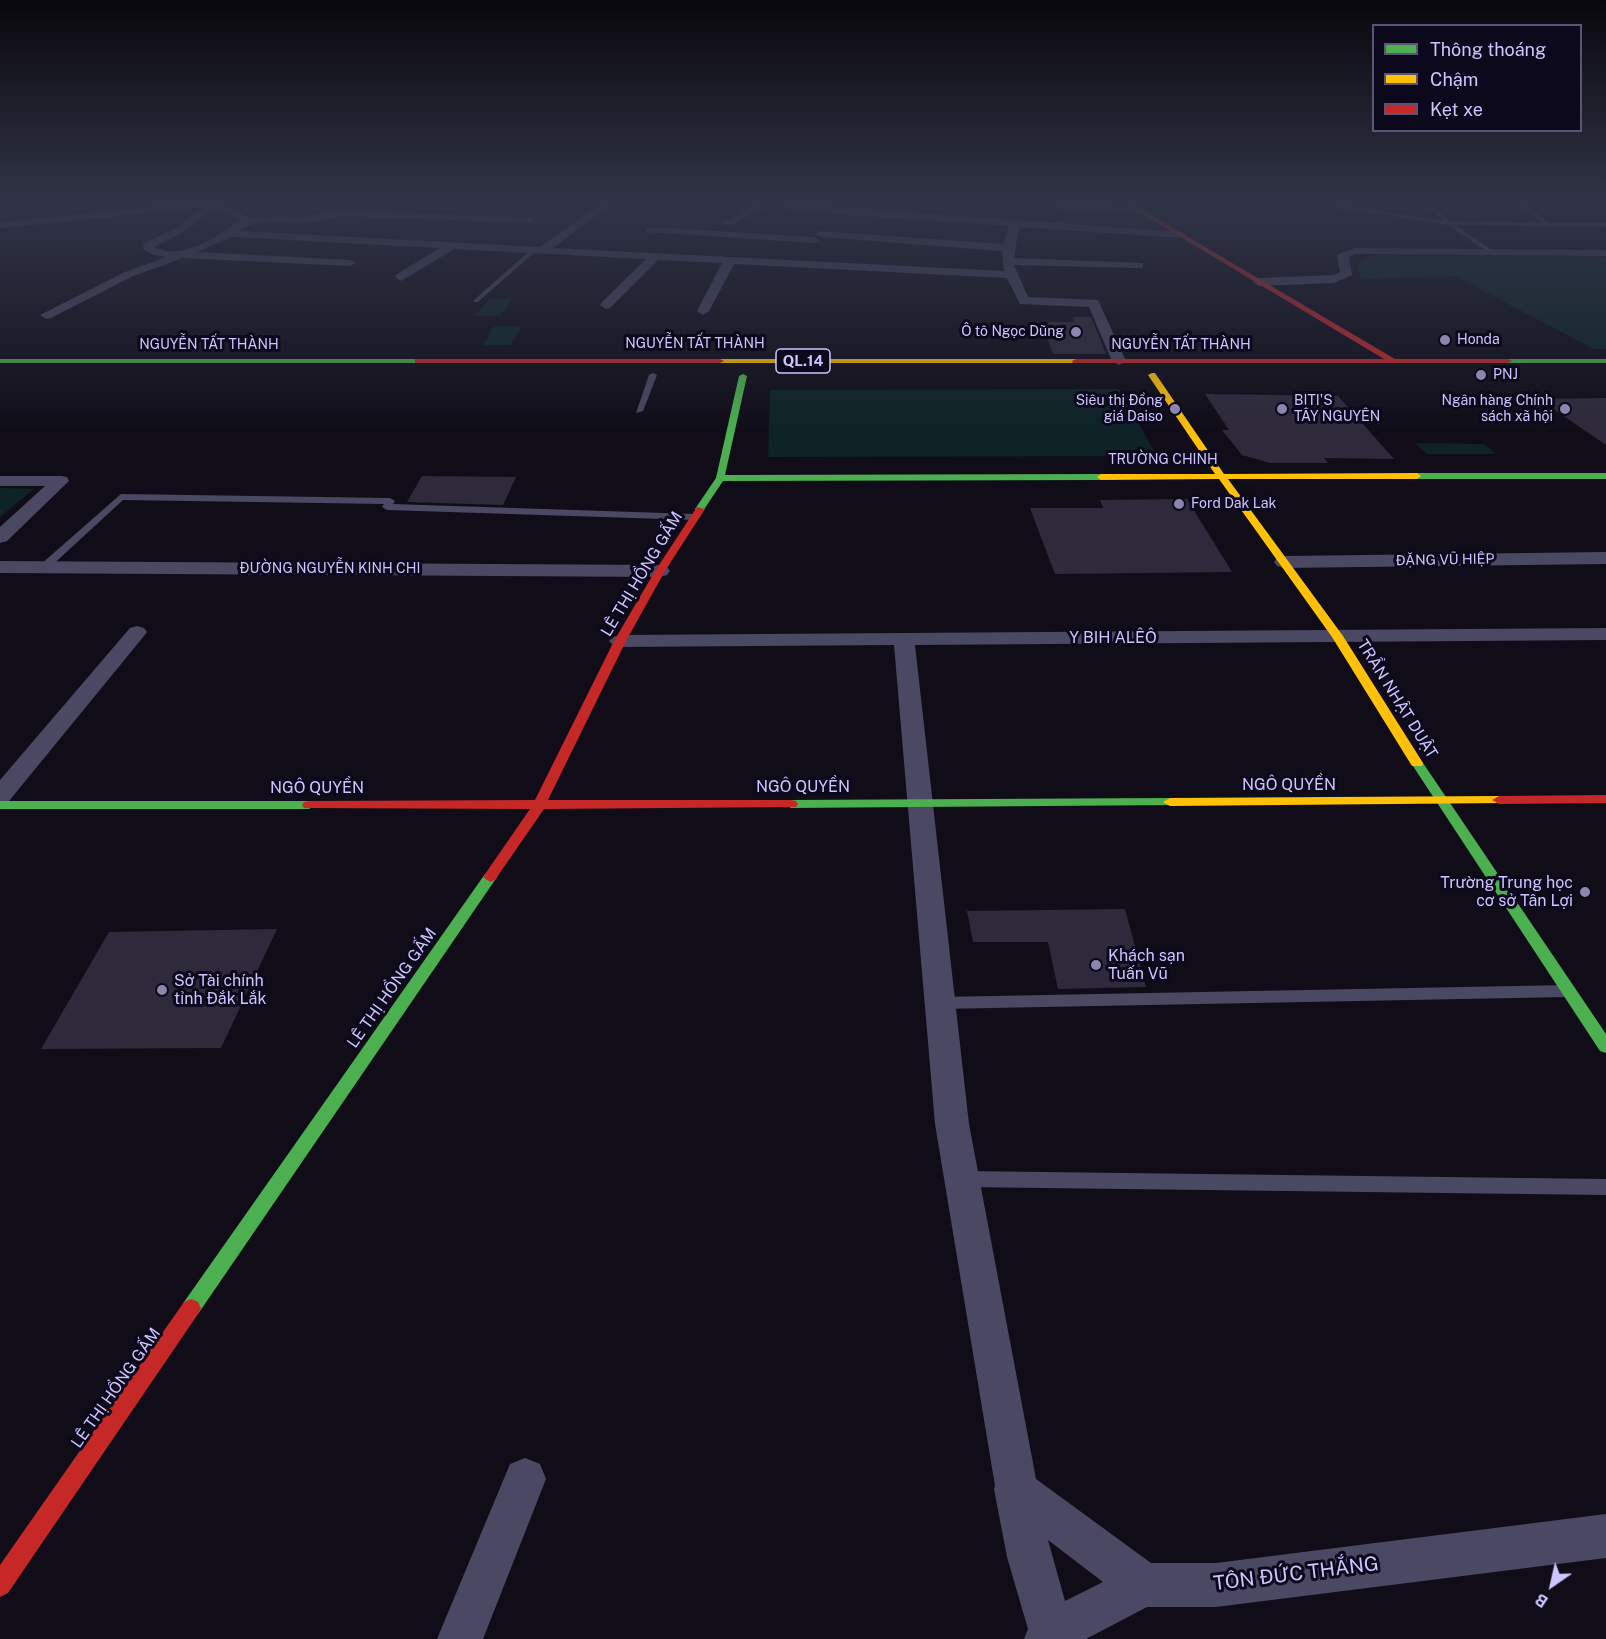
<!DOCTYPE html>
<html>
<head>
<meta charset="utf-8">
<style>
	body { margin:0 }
	#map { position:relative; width:1606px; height:1639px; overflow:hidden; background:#100d18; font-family:"Public Sans",sans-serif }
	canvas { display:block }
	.legend { position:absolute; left:1372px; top:24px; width:210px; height:108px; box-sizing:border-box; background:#0d091c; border:2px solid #5a5477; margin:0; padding:8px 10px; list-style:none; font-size:18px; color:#cec5ff }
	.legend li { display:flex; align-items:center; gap:12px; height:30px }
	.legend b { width:30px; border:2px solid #5a5477 }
	.north { position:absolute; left:1522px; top:1555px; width:60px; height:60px; -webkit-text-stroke:4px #0d091c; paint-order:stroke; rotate:214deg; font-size:16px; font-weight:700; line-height:24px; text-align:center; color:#cec5ff }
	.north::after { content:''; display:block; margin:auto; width:21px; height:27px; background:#cec5ff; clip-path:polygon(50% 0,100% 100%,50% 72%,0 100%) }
</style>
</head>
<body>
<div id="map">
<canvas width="1606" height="1639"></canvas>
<ul class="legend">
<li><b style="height:8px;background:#4caf50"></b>Thông thoáng</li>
<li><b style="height:8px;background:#ffc107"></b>Chậm</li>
<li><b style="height:8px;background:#c62828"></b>Kẹt xe</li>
</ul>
<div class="north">B</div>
</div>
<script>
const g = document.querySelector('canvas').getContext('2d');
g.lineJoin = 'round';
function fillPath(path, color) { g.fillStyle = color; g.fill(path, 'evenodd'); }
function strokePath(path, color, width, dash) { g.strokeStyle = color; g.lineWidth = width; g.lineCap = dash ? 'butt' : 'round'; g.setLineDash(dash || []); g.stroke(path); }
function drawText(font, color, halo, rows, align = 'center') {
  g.font = font + ' "Public Sans",sans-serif'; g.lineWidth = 6; g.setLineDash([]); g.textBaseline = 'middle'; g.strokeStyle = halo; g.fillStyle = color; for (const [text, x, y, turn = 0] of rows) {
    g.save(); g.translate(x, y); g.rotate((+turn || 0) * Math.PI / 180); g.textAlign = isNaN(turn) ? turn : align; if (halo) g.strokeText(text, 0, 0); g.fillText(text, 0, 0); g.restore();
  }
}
fillPath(new Path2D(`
	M1384 255 1606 257V349H1594L1455 276 1362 279 1357 269C1364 255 1370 255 1384 255Z
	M489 299H513L500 316H475Z
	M494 326H521L511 345H483Z
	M1119 389 1157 456 768 457 770 390Z
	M1415 443 1485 444 1496 454H1427Z
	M0 488 34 489 0 517Z`), '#0d2325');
fillPath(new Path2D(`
	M1072 317H1091L1106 354H1053L1042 322H1074Z
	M1205 394 1338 396 1394 459 1324 458 1328 463H1270L1242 455 1222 430H1229Z
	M1606 398V445L1539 399Z
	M422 476 516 477 503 505 407 502Z
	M1187 499 1232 572 1055 574 1030 508H1103L1100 500Z
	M1125 909 1146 987 1058 989 1048 942H973L967 911Z
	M277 929 221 1048 41 1049 109 932Z`), '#2e2a3c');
fillPath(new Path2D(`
	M1324 205H1342L1444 221 1432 210 1415 205C1432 205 1439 211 1450 221L1542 223 1520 205H1526L1549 223H1606V227L1455 225 1493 251 1491 254 1448 225Z
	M533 248 538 249 478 302H474V300Z
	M653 373 657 375 643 411 636 413 649 375Z
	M121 494 390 498 395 501 393 504 695 514 700 517 695 520 387 510 382 507 384 504 123 500 48 569H40V565Z
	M1567 985 1573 987 1575 991 1573 995 1567 997 940 1009 934 1007 932 1003 934 999 940 997Z
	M963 1171 1606 1179V1195L963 1187 957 1184 954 1179 957 1174Z`), '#4a4862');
fillPath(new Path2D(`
	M168 205H202L197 208 0 228V222Z
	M205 205H224L250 218 310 216 325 211 344 210 529 218 533 219V223L344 216C332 217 323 220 312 222 289 226 258 216 239 231L540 247 599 205H610L553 248 1004 271 1002 251 820 237 815 234 820 231 1003 244 1009 226 849 215 786 208 781 205H812L1182 232 1187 235 1182 238 1019 227 1014 258 1143 263V267L1139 268 1014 265 1028 297 1098 300 1126 361 1119 365 1112 361 1089 307 1020 304 1007 278 734 264 709 311 703 315 697 311 722 263 658 260 610 308 606 309 600 305 602 302 646 259 454 249 401 281 395 277 397 274 440 248 231 237 197 252 350 260 356 263 350 266 183 258 133 276 51 318 46 319 40 315 125 272 166 257 151 254 144 250 143 244 177 227ZM214 208 240 220C219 237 180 261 154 247L185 231Z
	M756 205H768L732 225 723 223Z
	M1052 205 1142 207 1147 210 1142 213 1057 208Z
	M650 227 814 237 819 240 814 243 646 232V228Z
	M1354 248 1606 250V256L1355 254 1349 257 1352 275 1334 283 1259 286 1253 282 1259 278 1333 275 1340 273 1337 255Z
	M0 476H61L67 477 69 481 7 541 0 543V527L45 486H0Z
	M1606 552V564L1284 568 1277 566 1274 562 1277 558 1284 556Z
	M0 561 660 565 667 567 670 571 667 575 660 577 0 573Z
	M137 626 144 628 147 632 144 636 9 801 0 803V780L130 628Z
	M1606 628V640L915 645 969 1124 1036 1479 1151 1563H1216L1606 1514V1558L1216 1607H1147L1086 1639H1024L1028 1629 1007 1557 994 1489 995 1486 935 1124 894 645 620 647 613 645 609 641 613 637 620 635ZM1048 1540 1103 1582 1065 1601Z
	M525 1458 540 1464 546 1479 483 1639H437L510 1464Z`), '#4a4862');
fillPath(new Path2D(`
	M0 359H418L422 361 418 363H0Z
	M1505 359H1606V363H1508L1504 361Z
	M743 374 747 376 725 475 1101 474 1105 477 1101 480 723 481 703 511H697L695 509 716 478 739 376Z
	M1606 473V479H1417L1413 476 1417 473Z
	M1417 759 1423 763 1606 1034V1053L1600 1051 1411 763Z
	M1170 798 1175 799 1177 802 1175 805 791 808 784 804 791 800Z
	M0 801H309L316 805 309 809H0Z
	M490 872 497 877 495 880 198 1314 191 1317 184 1314 181 1308 184 1302 485 874Z`), '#4caf50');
fillPath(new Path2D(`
	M717 359H1076L1080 361 1076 363H717Z
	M1152 373H1155L1224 474 1417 473 1421 476 1417 479H1228L1343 636 1423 763 1422 766H1412L1332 637 1219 479 1101 480 1097 477 1101 474H1215L1148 375Z
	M1499 796 1506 800 1504 803 1170 806 1163 802 1170 798Z`), '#ffc107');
fillPath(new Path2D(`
	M1127 205H1134L1395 359H1508L1512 361 1508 363H1073L1072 361 1076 359H1384Z
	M415 359H720L724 361 720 363H415Z
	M697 507 705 509 665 571 626 641 548 800H791L796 801 798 804 796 807 544 809 495 880 490 882 483 877 530 809 304 808 302 805 304 802 309 801 535 800 614 641 655 571Z
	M1606 795V803L1499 804 1492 800 1499 796Z
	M191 1299 198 1302 201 1308 198 1314 8 1593 0 1597V1565L184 1302Z`), '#c62828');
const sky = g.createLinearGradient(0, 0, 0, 434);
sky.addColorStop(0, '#09070d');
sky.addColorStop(0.47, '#313548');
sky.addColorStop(1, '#31354800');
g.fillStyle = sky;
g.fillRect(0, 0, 1606, 434);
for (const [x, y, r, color] of [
	[1076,332,6,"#8c85ae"],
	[1445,340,6,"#8c85ae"],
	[1481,375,6,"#8c85ae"],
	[1175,409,6,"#8c85ae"],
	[1282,409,6,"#8c85ae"],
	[1565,409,6,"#8c85ae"],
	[1179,504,6,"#8c85ae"],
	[1585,892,6,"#8c85ae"],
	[1096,965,6,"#8c85ae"],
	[162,990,6,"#8c85ae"]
]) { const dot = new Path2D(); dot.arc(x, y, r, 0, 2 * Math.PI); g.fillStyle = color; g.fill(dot); strokePath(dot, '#0d091c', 2); }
drawText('14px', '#cec5ff', '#0d091c', [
	["Ô tô Ngọc Dũng",1064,332,"right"],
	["Honda",1457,340],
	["PNJ",1493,375],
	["Siêu thị Đồng",1163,401,"right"],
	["giá Daiso",1163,417,"right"],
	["BITI'S",1294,401],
	["TÂY NGUYÊN",1294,417],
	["Ngân hàng Chính",1553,401,"right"],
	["sách xã hội",1553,417,"right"],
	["Ford Dak Lak",1191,504]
], 'left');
drawText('14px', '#cec5ff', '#0d091c', [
	["NGUYỄN TẤT THÀNH",695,344],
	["NGUYỄN TẤT THÀNH",209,345],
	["NGUYỄN TẤT THÀNH",1181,345],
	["TRƯỜNG CHINH",1163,460],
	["ĐẶNG VŨ HIỆP",1445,560,-1],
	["ĐƯỜNG NGUYỄN KINH CHI",330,569]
]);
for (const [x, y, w] of [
	[803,361,54]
]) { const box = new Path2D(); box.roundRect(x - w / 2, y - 12, w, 24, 4.5); g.fillStyle = '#0d091c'; g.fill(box); strokePath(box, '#cec5ff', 1.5); }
drawText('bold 15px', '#cec5ff', null, [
	["QL.14",803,361]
]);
drawText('16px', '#cec5ff', '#0d091c', [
	["LÊ THỊ HỒNG GẤM",642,574,-59],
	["Y BIH ALÊÔ",1113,638],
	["TRẦN NHẬT DUẬT",1397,699,58],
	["NGÔ QUYỀN",1289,785],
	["NGÔ QUYỀN",803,787],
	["NGÔ QUYỀN",317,788],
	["LÊ THỊ HỒNG GẤM",392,988,-55],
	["LÊ THỊ HỒNG GẤM",116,1388,-55]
]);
drawText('16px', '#cec5ff', '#0d091c', [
	["Trường Trung học",1573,883,"right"],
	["cơ sở Tân Lợi",1573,901,"right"],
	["Khách sạn",1108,956],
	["Tuấn Vũ",1108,974],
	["Sở Tài chính",174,981],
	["tỉnh Đắk Lắk",174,999]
], 'left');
drawText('20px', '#cec5ff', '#0d091c', [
	["TÔN ĐỨC THẮNG",1296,1574,-7]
]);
</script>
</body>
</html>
